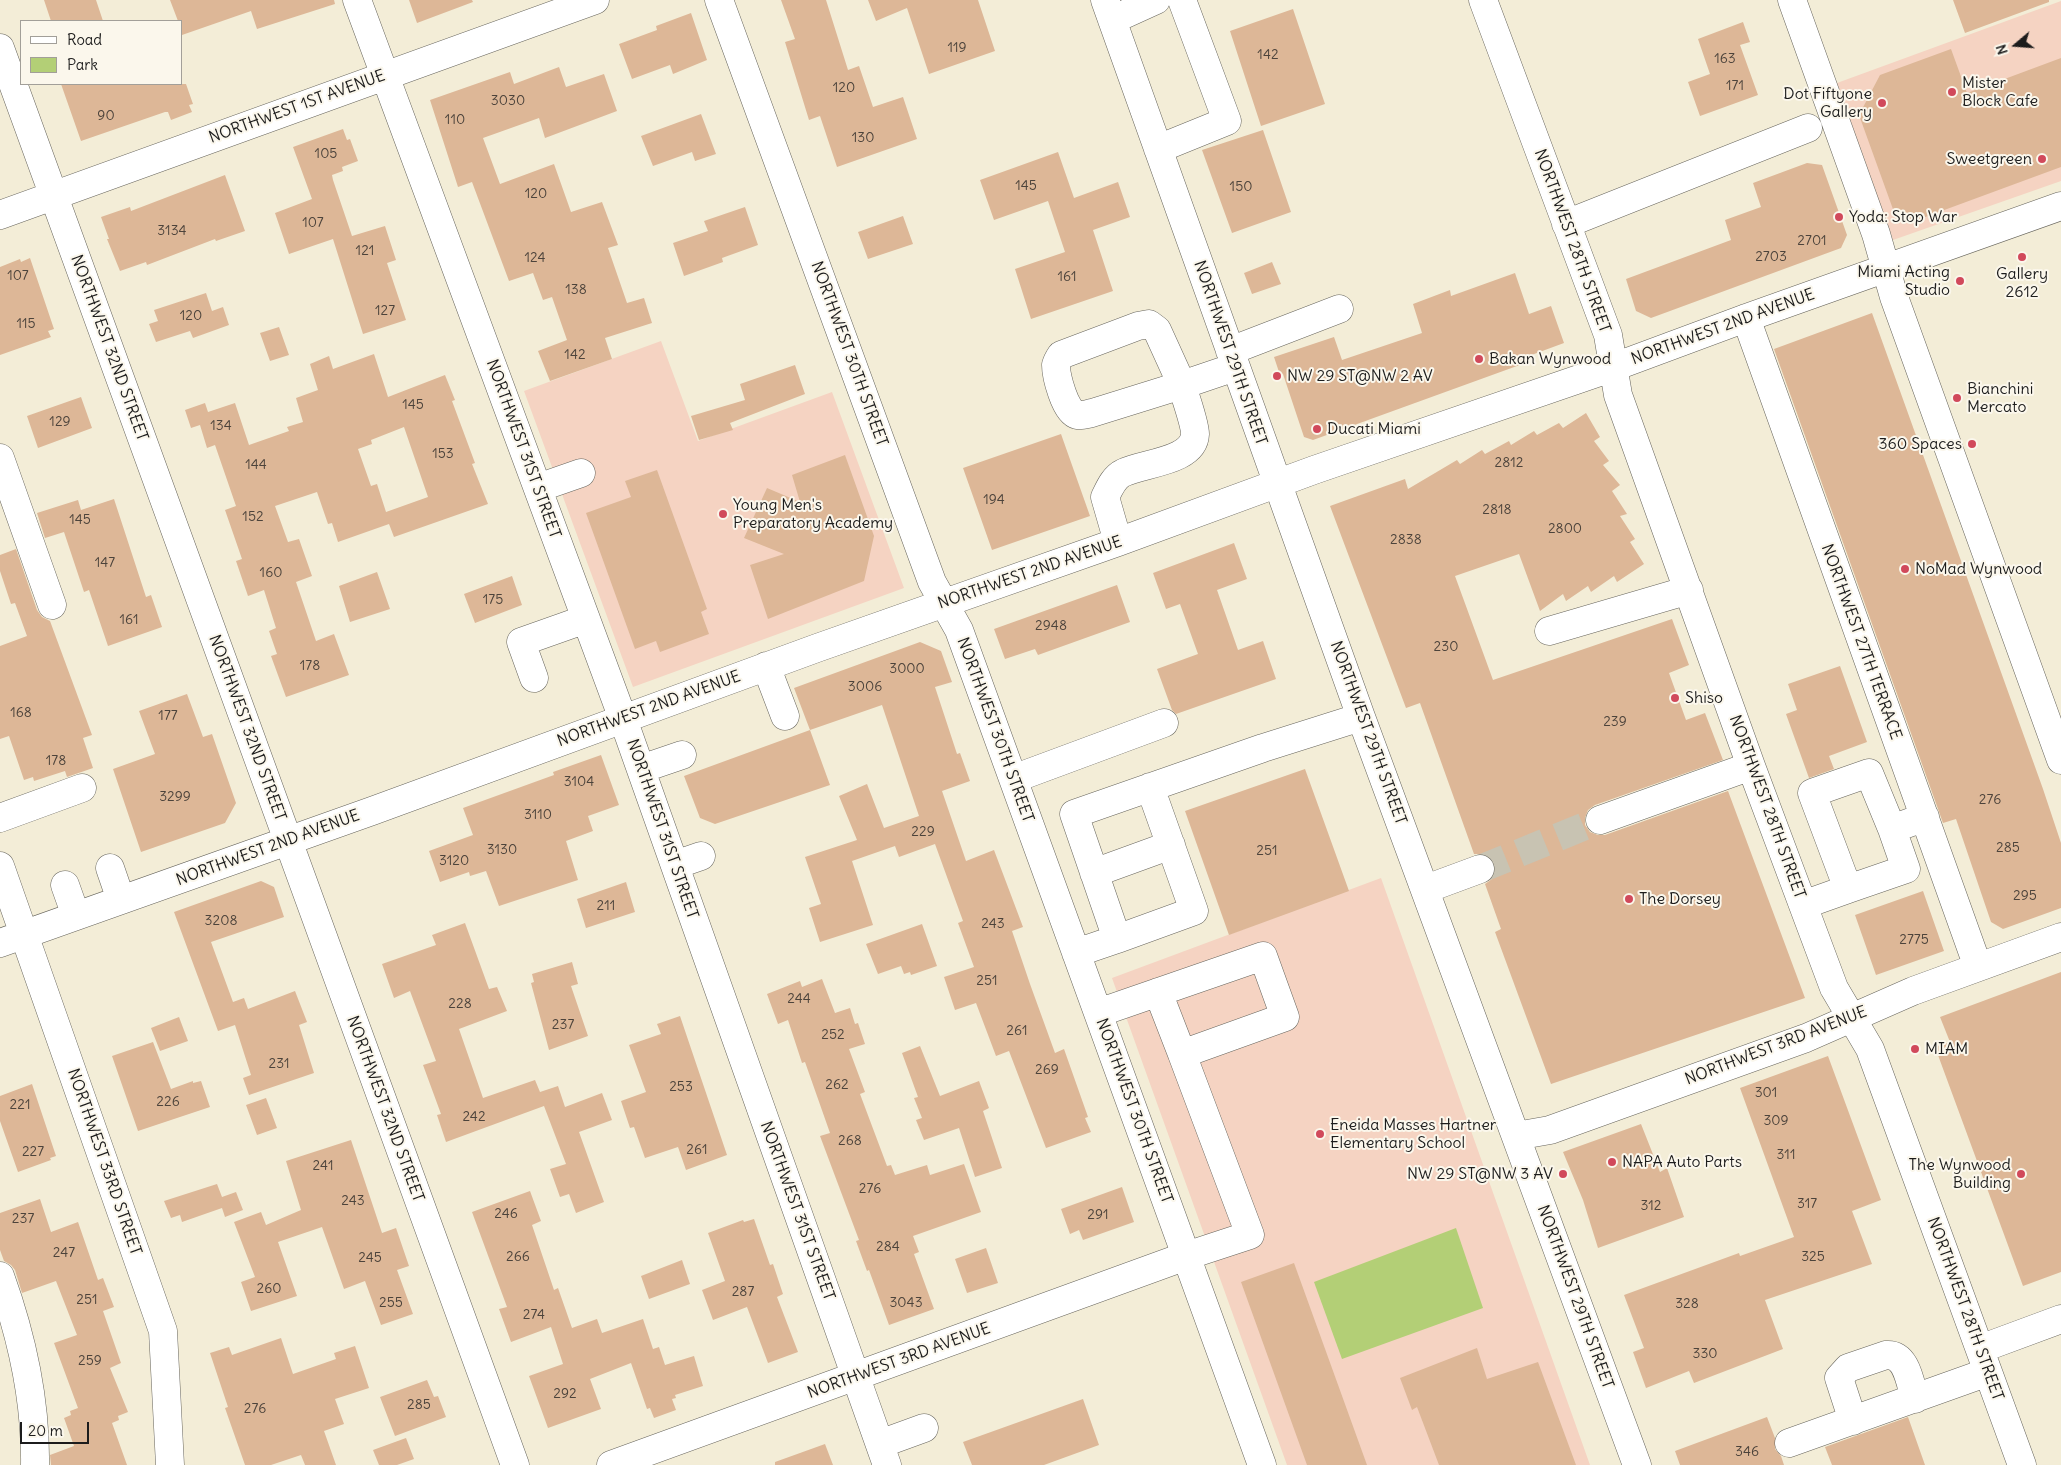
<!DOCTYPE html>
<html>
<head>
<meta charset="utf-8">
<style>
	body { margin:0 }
	#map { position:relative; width:2061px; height:1465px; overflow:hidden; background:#f3edd7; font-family:Delius,sans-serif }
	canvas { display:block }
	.legend { position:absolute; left:20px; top:20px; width:162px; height:65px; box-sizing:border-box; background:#fbf7ec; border:1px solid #a29f99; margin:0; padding:6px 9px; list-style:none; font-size:15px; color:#1c1c1c }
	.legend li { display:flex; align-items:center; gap:10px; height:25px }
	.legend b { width:25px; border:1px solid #a29f99 }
	.north { position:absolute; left:1991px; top:20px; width:50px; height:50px; -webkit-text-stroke:4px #fbf7ec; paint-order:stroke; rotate:252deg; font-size:14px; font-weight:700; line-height:20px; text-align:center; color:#1c1c1c }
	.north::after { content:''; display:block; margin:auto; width:18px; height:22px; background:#1c1c1c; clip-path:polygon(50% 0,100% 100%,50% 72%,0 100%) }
	.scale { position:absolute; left:20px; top:1422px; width:69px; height:22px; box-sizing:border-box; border:2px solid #1c1c1c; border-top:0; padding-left:6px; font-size:15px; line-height:18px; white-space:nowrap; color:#1c1c1c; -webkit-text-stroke:4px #fbf7ec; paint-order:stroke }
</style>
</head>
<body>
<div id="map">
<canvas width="2061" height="1465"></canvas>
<ul class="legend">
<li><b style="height:6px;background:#fff"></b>Road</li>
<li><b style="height:14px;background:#b3cf76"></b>Park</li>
</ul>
<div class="north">N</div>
<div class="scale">20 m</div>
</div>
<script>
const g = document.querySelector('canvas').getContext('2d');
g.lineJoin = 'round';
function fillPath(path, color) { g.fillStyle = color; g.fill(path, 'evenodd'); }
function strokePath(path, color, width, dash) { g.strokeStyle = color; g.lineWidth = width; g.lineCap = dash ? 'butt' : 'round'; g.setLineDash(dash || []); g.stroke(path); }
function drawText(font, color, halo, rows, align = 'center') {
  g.font = font + ' Delius,sans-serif'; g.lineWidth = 4; g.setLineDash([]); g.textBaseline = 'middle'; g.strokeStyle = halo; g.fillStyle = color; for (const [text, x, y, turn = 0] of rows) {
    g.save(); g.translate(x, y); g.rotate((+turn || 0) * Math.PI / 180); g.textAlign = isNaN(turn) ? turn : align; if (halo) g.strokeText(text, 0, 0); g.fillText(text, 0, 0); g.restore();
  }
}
fillPath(new Path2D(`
	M2061 1V181L1893 240 1837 83Z
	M661 341 698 441 832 392 904 588 633 687 524 391Z
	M1381 878 1590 1465H1287L1112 978Z`), '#f5d3c2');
fillPath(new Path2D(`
	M1456 1228 1483 1308 1342 1359 1314 1282Z`), '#b3cf76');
fillPath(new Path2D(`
	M44 0H96L103 21H51Z
	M170 0H334L335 4 257 29 251 11 182 35 181 21H178Z
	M409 0H472L473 2 417 23Z
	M781 0H826L848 70 859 66 873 107 903 97 917 139 837 167 820 116 809 120 785 42 795 39Z
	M868 0H978L995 51 929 74 907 8 876 21Z
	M1953 0H2049V2L1965 33Z
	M1293 9 1325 104 1261 126 1230 31Z
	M691 13 707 60 673 74 670 65 632 79 619 44 657 30 656 26Z
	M1743 22 1750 42 1740 45 1758 95 1700 116 1688 82 1710 74 1698 39Z
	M1951 49 1967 93 2061 58V167L1909 223 1894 212 1859 115 1880 75Z
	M559 67 566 87 604 74 617 111 545 138 539 118 483 138 500 184 554 164 571 212 602 202 618 245 608 248 627 303 644 298 652 323 605 338 612 359 550 381 538 351 567 340 552 297 543 300 533 273 509 281 472 182 458 187 430 100 510 72 514 84Z
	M61 84H186L193 104 189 105 192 112 171 120 168 112H165L81 141Z
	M701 114 716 154 695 161 692 152 653 166 641 136Z
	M343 129 347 140 350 139 358 161 342 167 343 171 332 175 333 180 352 236 385 226 396 260 387 263 406 320 363 334 333 239 289 254 275 213 312 199 293 147Z
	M1263 130 1291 212 1232 233 1202 150Z
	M1058 152 1074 198 1118 182 1130 217 1093 230 1113 291 1031 319 1015 269 1065 252 1048 201 994 220 980 180Z
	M1807 163 1822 165 1847 235 1841 248 1651 318 1636 311 1626 279 1731 240 1725 220 1761 207 1753 183Z
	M225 175 245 231 216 241 215 239 147 265 146 262 120 271 107 239H109L101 217 130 207 131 211Z
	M745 207 758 245 722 258 723 262 684 276 673 243 708 231 704 221Z
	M903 216 913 244 868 259 858 232Z
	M30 258 54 329 48 331 51 337 0 355V267L20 259 21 262Z
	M1272 262 1281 284 1252 294 1244 273Z
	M1515 273 1529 314 1551 306 1564 343 1526 357 1528 362 1313 440 1304 437 1283 374 1280 375 1274 357 1334 337 1342 360 1422 333 1413 304 1450 290 1451 296Z
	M206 293 212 311 223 307 229 325 193 338 190 331 156 342 149 324 158 321 154 310Z
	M1872 313 2043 789 2061 843V908L2003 929 1991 922 1956 819 1943 823 1774 349Z
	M279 327 289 355 270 361 260 333Z
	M374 354 388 397 445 375 455 400 452 401 475 463 472 464 488 504 394 537 389 524 338 542 332 523 328 524 317 492 275 506 288 542 299 539 312 576 296 582 316 641 334 634 349 675 286 697 271 656 277 654 269 631 276 628 264 590 248 596 236 561 242 559 225 510 236 506 215 445 207 448 200 425 191 428 185 410 205 403 208 412 235 403 249 445 289 431 287 427 303 422 296 398 318 390 310 364 329 356 333 369ZM404 427 428 497 386 512 377 484 371 486 358 449 372 444 371 440Z
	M795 365 805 394 730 423 733 430 699 440 691 416 745 400 740 384Z
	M81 397 92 428 38 448 27 416Z
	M1586 413 1600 437 1594 441 1609 461 1603 465 1620 485 1612 491 1627 514 1620 516 1635 539 1630 542 1644 564 1617 582 1614 576 1591 592 1588 586 1566 601 1563 594 1540 611 1519 554 1455 576 1493 680 1672 619 1689 665 1669 673 1686 720 1705 713 1723 760 1595 805 1588 810 1585 818V825L1590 832 1598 835H1605L1728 791 1805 998 1551 1084 1495 932 1501 929 1485 884 1492 879 1495 872 1494 863 1490 857 1483 854H1474L1420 703 1406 708 1330 506 1405 479 1408 489 1457 460 1460 464 1482 450 1485 454 1509 441 1511 445 1534 431 1537 435 1559 423 1563 428Z
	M1061 434 1090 516 992 550 963 468Z
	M845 455 874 536 864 581 768 619 750 565 784 554 744 538 767 488 800 502 792 475Z
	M657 470 707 609 701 612 709 634 660 652 656 641 635 649 586 513 631 497 625 481Z
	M114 499 146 597 151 595 162 627 108 646 89 590 84 592 64 532 45 538 37 513 78 500 81 510Z
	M1234 543 1247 579 1217 590 1238 650 1263 641 1276 679 1176 714 1172 710 1157 669 1198 654 1180 604 1166 609 1153 573Z
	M16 549 37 610 42 617 50 621 92 735 83 738 93 768 67 777 65 771 34 781 33 777 24 780 9 736 0 739V646L27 636 15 603 11 604 0 571V555Z
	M377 572 390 609 350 622 339 586Z
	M512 576 522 605 475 623 464 594Z
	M1117 585 1130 622 1038 655 1035 649 1005 659 994 629Z
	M920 642 941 651 952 682 935 687 957 754 960 753 970 781 942 791 966 861 994 850 1023 927 1012 931 1030 984 1055 1053 1064 1049 1088 1117 1085 1118 1091 1132 1046 1148 1009 1051 996 1056 976 1003 955 1010 944 977 974 967 958 923 963 921 935 844 899 857 895 846 852 861 873 925 820 942 809 908 821 904 805 857 857 840 839 796 867 784 884 828 919 816 882 705 810 730 794 688Z
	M1840 666 1867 742 1829 756 1834 769 1809 778 1786 714 1797 710 1788 684Z
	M187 694 203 737 212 734 236 803 225 823 141 852 113 769 155 754 139 711Z
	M810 730 830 785 715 824 700 818 684 776Z
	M601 755 619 805 588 816 593 831 566 841 578 880 499 906 486 871 470 876 469 872 440 882 429 851 473 835 463 808 554 775 553 772Z
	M1305 769 1349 891 1229 935 1185 811Z
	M261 881 274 887 284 917 211 942 233 1002 244 998 248 1009 295 991 307 1022 299 1025 314 1073 249 1095 243 1078 251 1075 235 1025 218 1031 174 912Z
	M626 882 635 912 586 928 577 899Z
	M1923 891 1944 951 1876 975 1855 915Z
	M465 923 489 989 497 987 507 1011 459 1029 483 1098 535 1080 540 1092 558 1086 565 1107 602 1093 612 1120 579 1132 604 1202 576 1213 569 1194 560 1197 550 1169 566 1164 544 1106 446 1142 437 1115 441 1114 423 1065 436 1061 410 991 394 998 382 964 436 945 432 935Z
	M922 924 937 966 911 975 910 972 904 974 901 966 878 974 866 944Z
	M572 962 578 984 571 986 588 1036 549 1050 531 983 534 982 532 974Z
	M2061 972V1272L2023 1286 1935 1047 1950 1042 1940 1017Z
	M822 979 835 1013 850 1008 855 1024 858 1023 865 1044 849 1049 865 1092 860 1094 887 1166 891 1165 895 1175 927 1165 930 1175 964 1164 981 1212 913 1236 919 1252 914 1254 934 1309 889 1325 869 1270 867 1271 856 1241 859 1240 820 1136 830 1133 805 1062 802 1063 788 1020 778 1024 767 994 800 981 802 987Z
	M680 1016 727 1155 686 1170 678 1147 645 1158 634 1127 630 1128 621 1101 646 1092 629 1045 661 1034 657 1024Z
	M179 1017 188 1041 160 1051 151 1028Z
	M153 1042 171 1089 193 1081V1083L201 1081 210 1107 138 1131 112 1056Z
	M920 1046 940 1096 979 1081 989 1108 983 1111 1002 1168 975 1177 959 1128 924 1140 916 1120 922 1118 914 1098 918 1097 902 1053Z
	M1828 1056 1881 1200 1852 1211 1872 1264 1765 1300 1783 1349 1694 1383 1689 1371 1646 1388 1633 1352 1644 1348 1624 1295 1739 1253 1740 1256 1794 1237 1740 1088Z
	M32 1084 56 1156 50 1158 51 1160 18 1172 0 1121V1096Z
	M266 1098 277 1128 257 1135 246 1105Z
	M1641 1124 1660 1172 1667 1168 1684 1217 1598 1248 1583 1200 1563 1152Z
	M351 1140 382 1233 396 1228 409 1266 397 1270 413 1314 381 1325 365 1281 344 1289 322 1227 278 1242 297 1296 251 1311 241 1282 255 1277 234 1222 261 1212 266 1225 301 1210 286 1161Z
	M217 1184 222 1197 236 1192 243 1210 225 1217 222 1208 182 1222 180 1215 171 1218 164 1201Z
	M1122 1187 1134 1222 1083 1240 1079 1230 1070 1234 1061 1209Z
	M530 1191 541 1221 532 1225 554 1290 558 1288 572 1328 597 1319 602 1333 643 1319 653 1349 659 1347 665 1365 694 1356 703 1386 675 1395 676 1398 672 1399 676 1410 654 1418 650 1408 647 1409 631 1363 590 1379 601 1409 548 1428 529 1376 563 1364 551 1327 511 1342 499 1309 507 1307 472 1212Z
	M40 1199 51 1232 78 1222 98 1280 103 1278 114 1307 103 1311 121 1363 110 1368 128 1412 118 1416 119 1420 112 1423 127 1465H51L50 1455 74 1446 64 1418 71 1415 70 1411 78 1408 54 1343 77 1335 56 1281 22 1293 15 1270 11 1265 4 1261 0 1250V1213Z
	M754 1219 770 1265 773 1264 783 1294 777 1297 798 1352 768 1363 747 1307 713 1320 702 1290 725 1281 708 1233 743 1220 744 1222Z
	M986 1248 998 1283 967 1293 955 1259Z
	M682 1260 690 1284 649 1299 641 1276Z
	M1294 1263 1367 1465H1307L1241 1282Z
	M281 1338 293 1374 336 1359 334 1353 355 1346 369 1388 335 1399 344 1424 324 1431 336 1465H305L301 1455 271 1465H245L225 1408 228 1407 210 1353 229 1347 232 1355Z
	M1477 1348 1487 1379 1538 1362 1576 1465H1439L1417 1407 1412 1410 1400 1378Z
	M427 1380 434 1397 438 1396 446 1417 395 1436 380 1397Z
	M1083 1399 1099 1445 1044 1465H972L963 1442Z
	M1767 1417 1775 1438V1449L1781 1456 1784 1465H1680L1675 1451Z
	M1908 1417 1925 1465H1832L1825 1447Z
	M406 1438 414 1459 397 1465H379L373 1450Z
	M825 1444 833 1465H775V1462Z`), '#ddb797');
strokePath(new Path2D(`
	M1480 869 1600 820`), '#c8c3b2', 28, [28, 14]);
const minor = new Path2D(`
	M357 0 623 719 887 1465
	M719 0 932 582 959 630 1262 1465
	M1105 0 1361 717 1637 1465
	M1483 0 1608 335 1618 395 1751 766 1834 988 1870 1049 2022 1465
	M1792 0 1876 234 1894 297 2061 760
	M1112 20 1156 0
	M0 48 515 1465
	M1158 149 1227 121 1182 0
	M0 215 595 0
	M1566 224 1808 128
	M1746 318 1978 967
	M1149 324 1157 330 1182 385 1092 413C1087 414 1081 416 1077 415 1065 412 1056 376 1056 365 1057 361 1059 358 1061 355L1138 326Z
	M1230 351 1339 309
	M0 458 52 605
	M538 488 581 473
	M1118 542 1105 497C1109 489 1114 477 1123 473 1142 463 1194 462 1195 434 1195 423 1185 397 1182 385L1235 367
	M1549 631 1689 590
	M766 666 785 716
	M534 678 521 642 586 619
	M641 769 682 755
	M1013 779 1164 723
	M0 818 82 788
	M1600 820 1751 766
	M675 865 701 856
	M0 866 163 1331 170 1465
	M110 868 121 900
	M1094 873 1171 845
	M65 885 76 916
	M1426 889 1480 869
	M1848 889 1906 869 1892 829
	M1803 905 1848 889 1812 793 1869 773 1892 829 1925 817
	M1117 939 1194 911 1150 787
	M0 943 372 811 817 648 1118 542 1314 470 1614 367 1746 318 2061 206
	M1076 953 1117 939 1074 814 1263 748 1361 717
	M1158 992 1182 1054
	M1516 1136 1550 1130 1806 1038 1913 991 2061 937
	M0 1276C22 1337 36 1400 35 1465
	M1980 1349 2061 1319
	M1853 1421 1839 1378 1848 1368 1886 1355C1907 1353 1910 1383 1915 1399
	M1789 1443 1988 1372
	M880 1444 924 1428
	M611 1465 1186 1256 1250 1235 1182 1054 1285 1017 1263 956 1098 1013`);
strokePath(minor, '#67655d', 29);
strokePath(minor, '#fff', 28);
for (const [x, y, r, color] of [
	[1952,92,5,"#d1495b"],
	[1882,103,5,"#d1495b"],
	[2042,159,5,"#d1495b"],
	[1839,217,5,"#d1495b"],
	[2022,257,5,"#d1495b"],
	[1960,281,5,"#d1495b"],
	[1479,359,5,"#d1495b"],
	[1277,376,5,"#d1495b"],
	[1957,398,5,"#d1495b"],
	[1317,429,5,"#d1495b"],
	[1972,444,5,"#d1495b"],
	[723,514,5,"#d1495b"],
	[1905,569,5,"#d1495b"],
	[1675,698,5,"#d1495b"],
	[1629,899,5,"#d1495b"],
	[1915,1049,5,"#d1495b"],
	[1320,1134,5,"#d1495b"],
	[1612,1162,5,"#d1495b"],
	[1563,1174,5,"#d1495b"],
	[2021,1174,5,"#d1495b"]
]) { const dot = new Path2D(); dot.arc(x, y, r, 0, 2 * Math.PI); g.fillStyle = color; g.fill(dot); strokePath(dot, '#fbf7ec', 2); }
drawText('14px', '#4c433b', null, [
	["119",957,48],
	["142",1268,55],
	["163",1725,59],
	["171",1735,86],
	["120",844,88],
	["3030",508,101],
	["90",106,116],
	["110",455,120],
	["130",863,138],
	["105",326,154],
	["145",1026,186],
	["150",1241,187],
	["120",536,194],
	["107",313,223],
	["3134",172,231],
	["2701",1812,241],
	["121",365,251],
	["2703",1771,257],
	["124",535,258],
	["107",18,276],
	["161",1067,277],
	["138",576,290],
	["127",385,311],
	["120",191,316],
	["115",26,324],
	["142",575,355],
	["145",413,405],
	["129",60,422],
	["134",221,426],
	["153",443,454],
	["2812",1509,463],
	["144",256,465],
	["194",994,500],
	["2818",1497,510],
	["152",253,517],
	["145",80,520],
	["2800",1565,529],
	["2838",1406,540],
	["147",105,563],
	["160",271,573],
	["175",493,600],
	["161",129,620],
	["2948",1051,626],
	["230",1446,647],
	["178",310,666],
	["3000",907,669],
	["3006",865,687],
	["168",21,713],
	["177",168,716],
	["239",1615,722],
	["178",56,761],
	["3104",579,782],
	["3299",175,797],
	["276",1990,800],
	["3110",538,815],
	["229",923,832],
	["285",2008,848],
	["3130",502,850],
	["251",1267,851],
	["3120",454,861],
	["295",2025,896],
	["211",606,906],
	["3208",221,921],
	["243",993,924],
	["2775",1914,940],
	["251",987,981],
	["244",799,999],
	["228",460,1004],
	["237",563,1025],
	["261",1017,1031],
	["252",833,1035],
	["231",279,1064],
	["269",1047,1070],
	["262",837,1085],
	["253",681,1087],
	["301",1766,1093],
	["226",168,1102],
	["221",20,1105],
	["242",474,1117],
	["309",1776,1121],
	["268",850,1141],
	["261",697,1150],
	["227",33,1152],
	["311",1786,1155],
	["241",323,1166],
	["276",870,1189],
	["243",353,1201],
	["317",1807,1204],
	["312",1651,1206],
	["246",506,1214],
	["291",1098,1215],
	["237",23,1219],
	["284",888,1247],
	["247",64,1253],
	["266",518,1257],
	["325",1813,1257],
	["245",370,1258],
	["260",269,1289],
	["287",743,1292],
	["251",87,1300],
	["255",391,1303],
	["3043",906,1303],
	["328",1687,1304],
	["274",534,1315],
	["330",1705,1354],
	["259",90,1361],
	["292",565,1394],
	["285",419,1405],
	["276",255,1409],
	["346",1747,1452]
]);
drawText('16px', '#1c1c1c', '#fbf7ec', [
	["Mister",1962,83],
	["Block Cafe",1962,101],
	["Dot Fiftyone",1872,94,"right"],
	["Gallery",1872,112,"right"],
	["Sweetgreen",2032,159,"right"],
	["Yoda: Stop War",1849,217],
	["Miami Acting",1950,272,"right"],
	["Studio",1950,290,"right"],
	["Gallery",2022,274,"center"],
	["2612",2022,292,"center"],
	["Bakan Wynwood",1489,359],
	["NW 29 ST@NW 2 AV",1287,376],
	["Bianchini",1967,389],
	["Mercato",1967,407],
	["Ducati Miami",1327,429],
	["360 Spaces",1962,444,"right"],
	["Young Men's",733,505],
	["Preparatory Academy",733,523],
	["NoMad Wynwood",1915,569],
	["Shiso",1685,698],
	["The Dorsey",1639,899],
	["MIAM",1925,1049],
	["Eneida Masses Hartner",1330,1125],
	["Elementary School",1330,1143],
	["NAPA Auto Parts",1622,1162],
	["The Wynwood",2011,1165,"right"],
	["Building",2011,1183,"right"],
	["NW 29 ST@NW 3 AV",1553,1174,"right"]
], 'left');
drawText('16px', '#1c1c1c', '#fbf7ec', [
	["NORTHWEST 1ST AVENUE",297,107,-20],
	["NORTHWEST 28TH STREET",1572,241,70],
	["NORTHWEST 2ND AVENUE",1723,327,-20],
	["NORTHWEST 32ND STREET",109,348,70],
	["NORTHWEST 29TH STREET",1230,353,71],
	["NORTHWEST 30TH STREET",849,354,70],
	["NORTHWEST 31ST STREET",523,449,70],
	["NORTHWEST 2ND AVENUE",1030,573,-19],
	["NORTHWEST 27TH TERRACE",1861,642,70],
	["NORTHWEST 2ND AVENUE",649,709,-20],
	["NORTHWEST 32ND STREET",247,728,70],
	["NORTHWEST 30TH STREET",995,730,70],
	["NORTHWEST 29TH STREET",1368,733,70],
	["NORTHWEST 28TH STREET",1767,807,70],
	["NORTHWEST 31ST STREET",662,829,71],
	["NORTHWEST 2ND AVENUE",268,848,-20],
	["NORTHWEST 3RD AVENUE",1776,1046,-21],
	["NORTHWEST 32ND STREET",385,1109,70],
	["NORTHWEST 30TH STREET",1134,1111,70],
	["NORTHWEST 33RD STREET",104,1162,71],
	["NORTHWEST 31ST STREET",797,1211,70],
	["NORTHWEST 29TH STREET",1575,1297,70],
	["NORTHWEST 28TH STREET",1965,1309,70],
	["NORTHWEST 3RD AVENUE",899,1361,-20]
]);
</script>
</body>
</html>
